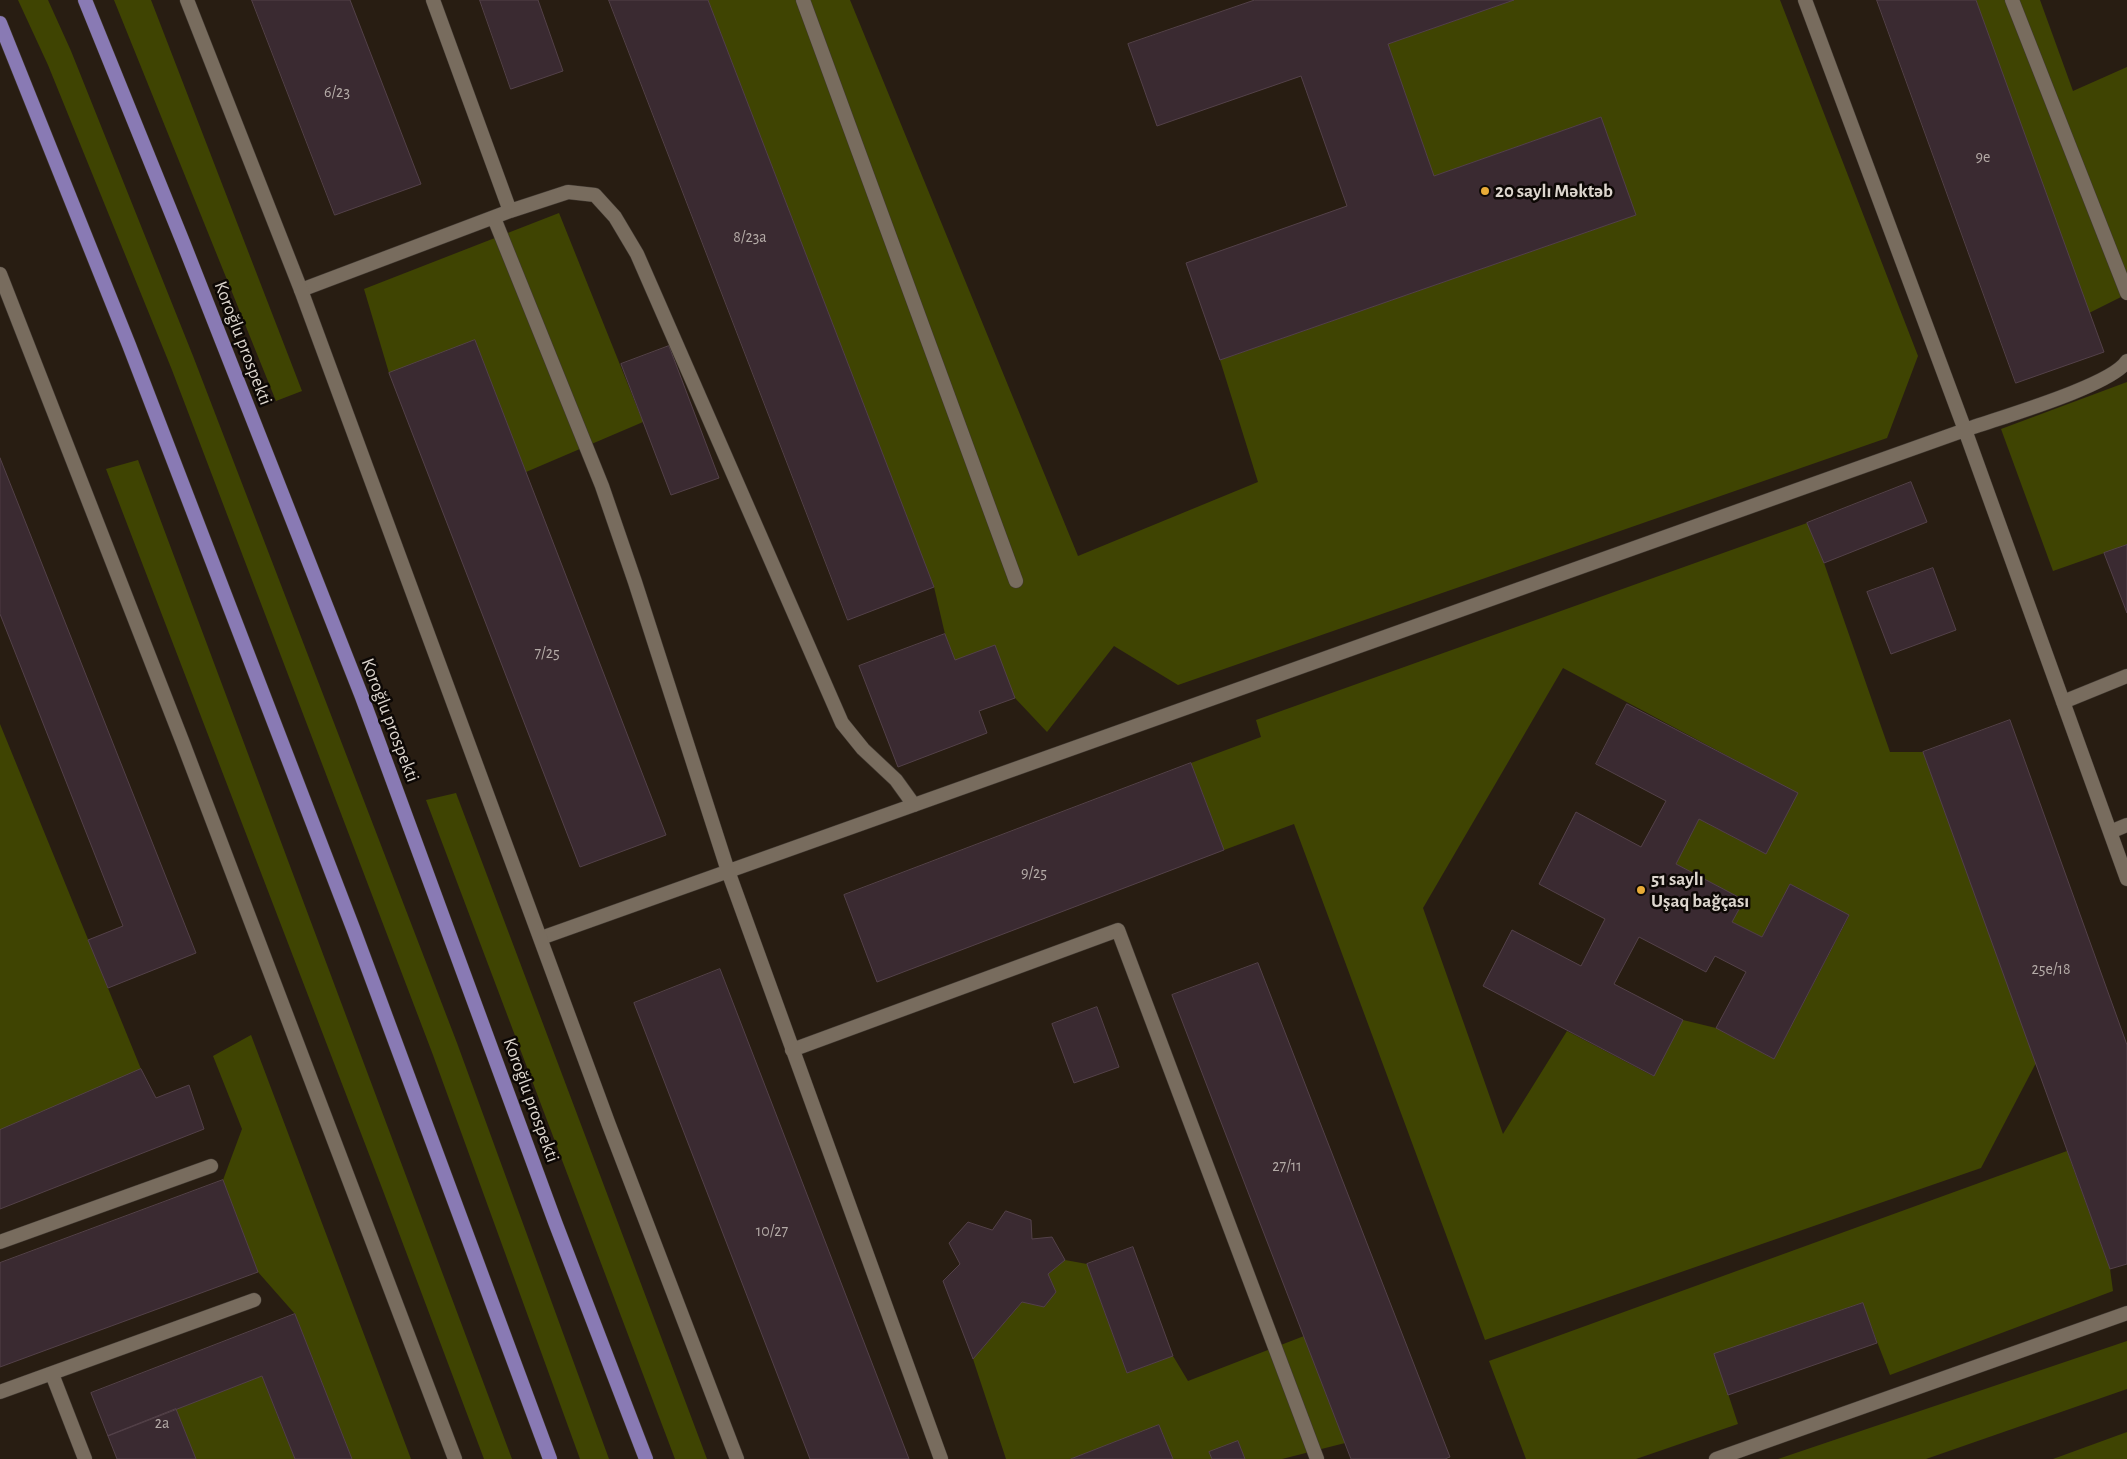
<!DOCTYPE html>
<html>
<head>
<meta charset="utf-8">
<style>
	body { margin:0 }
	canvas { display:block; background:#281d12 }
</style>
</head>
<body>
<canvas width="2127" height="1459"></canvas>
<script>
const g = document.querySelector('canvas').getContext('2d');
g.lineJoin = 'round';
function fillPath(path, color) { g.fillStyle = color; g.fill(path, 'evenodd'); }
function strokePath(path, color, width, dash) { g.strokeStyle = color; g.lineWidth = width; g.lineCap = dash ? 'butt' : 'round'; g.setLineDash(dash || []); g.stroke(path); }
function drawText(font, color, halo, rows, align = 'center') {
  g.font = font + ' "Alegreya Sans",sans-serif'; g.lineWidth = 5; g.setLineDash([]); g.textBaseline = 'middle'; g.strokeStyle = halo; g.fillStyle = color; for (const [text, x, y, turn = 0] of rows) {
    g.save(); g.translate(x, y); g.rotate((+turn || 0) * Math.PI / 180); g.textAlign = isNaN(turn) ? turn : align; if (halo) g.strokeText(text, 0, 0); g.fillText(text, 0, 0); g.restore();
  }
}
fillPath(new Path2D(`
	M18 0H48L71 51 193 356 457 1043 609 1459H580L433 1055 172 370 48 65Z
	M114 0H151L302 391 276 401Z
	M708 0H850L1078 556 1258 482 1220 360 1636 215 1601 117 1434 176 1388 44 1514 0H1780L1918 356 1887 438 1178 685 1114 646 1047 732 1015 698 955 660 945 634 934 587Z
	M1976 0H2040L2073 91 2127 67V294L2089 313Z
	M559 213 643 422 526 472 475 340 389 373 364 289Z
	M2127 382V545L2053 571 2001 429Z
	M138 460 512 1459H484L382 1188 106 469Z
	M1807 523 1824 563 1890 752H1923L2036 1063 1981 1168 1485 1340 1294 824 1224 850 1191 763 1261 737 1256 720ZM1563 668 1797 793 1766 854 1699 819 1676 864 1744 900 1732 922 1762 937 1790 884 1849 916 1774 1059 1716 1028 1683 1020 1653 1076 1567 1031 1503 1134 1423 908Z
	M0 724 141 1069 0 1130Z
	M456 793 707 1459H675L426 800Z
	M251 1035 411 1459H352L295 1314 258 1272 223 1180 242 1129 213 1056Z
	M2067 1151 2110 1269 2113 1291 1890 1375 1862 1303 1715 1354 1738 1424 1636 1459H1526L1489 1361Z
	M1065 1260 1087 1264 1127 1373 1173 1356 1188 1381 1304 1336 1345 1443 1282 1459H1245L1238 1441 1209 1452 1212 1459H1173L1159 1425 1071 1459H1006L973 1359 1022 1302 1044 1307 1056 1292 1048 1274Z
	M2127 1341V1389L1926 1459H1778Z
	M262 1376 295 1459H196L176 1409Z
	M2127 1432V1459H2053Z`), '#3f4402');
const building = new Path2D(`
	M252 0H350L421 184 335 215Z
	M480 0H538L563 71 511 89Z
	M609 0H708L934 587 848 620Z
	M1255 0H1514L1388 44 1434 176 1601 117 1636 215 1220 360 1186 263 1347 206 1301 76 1157 126 1128 44Z
	M1877 0H1976L2104 352 2016 383Z
	M475 340 666 835 580 867 389 373Z
	M669 346 719 478 671 495 621 364Z
	M0 458 196 953 108 988 88 940 123 926 0 614Z
	M1911 482 1927 522 1824 563 1807 523Z
	M2127 545V613L2104 553Z
	M1933 568 1956 630 1891 654 1867 592Z
	M945 634 955 660 995 645 1015 698 979 711 987 733 898 767 859 666Z
	M1627 704 1798 793 1766 854 1699 819 1676 864 1744 900 1732 922 1762 937 1790 884 1849 915 1774 1059 1716 1028 1746 972 1715 956 1706 972 1639 937 1614 984 1683 1020 1654 1076 1483 986 1512 930 1581 966 1605 919 1539 884 1576 812 1641 847 1666 801 1596 764Z
	M2010 720 2127 1045V1264L2110 1269 1923 752Z
	M1191 763 1224 850 877 982 844 895Z
	M1258 963 1450 1457 1445 1459H1351L1172 995Z
	M720 969 909 1459H810L634 1003Z
	M1097 1007 1119 1067 1074 1083 1052 1024Z
	M141 1069 156 1098 189 1085 204 1129 0 1209V1130Z
	M223 1180 258 1272 0 1367V1263Z
	M1006 1211 1031 1220 1032 1239 1052 1237 1065 1260 1048 1274 1056 1292 1044 1307 1022 1302 973 1359 943 1281 960 1264 949 1243 968 1222 992 1230Z
	M1133 1247 1173 1356 1127 1373 1087 1264Z
	M1863 1303 1877 1343 1728 1395 1714 1354Z
	M295 1314 352 1459H295L262 1376 108 1436 91 1393Z
	M176 1409 196 1459H117L108 1436Z
	M1159 1425 1173 1459H1071Z
	M1238 1441 1245 1459H1212L1209 1452Z`);
fillPath(building, '#3a2a31');
strokePath(building, '#534149', 1);
const service = new Path2D(`
	M433 0 510 211
	M803 0 1016 581
	M2012 0 2127 293
	M494 218 602 486 635 582 728 871 941 1459
	M301 290 510 211 568 192 595 195 615 217 637 254 842 723 863 749 896 780 914 805
	M2127 361C2111 386 1998 418 1965 430L2127 879
	M2063 702 2127 676
	M2110 832 2127 825
	M541 938 1965 430 1805 0
	M792 1050 1118 930 1317 1459
	M0 1242 211 1166
	M52 1374 85 1459
	M0 1392 254 1300
	M1716 1459 2127 1313`);
const minor = new Path2D(`
	M187 0 301 290 609 1125 737 1459
	M0 274 183 743 455 1459`);
const primary = new Path2D(`
	M85 0 183 242 362 697 555 1222 646 1459
	M0 23 129 345 353 928 550 1459`);
strokePath(service, '#413932', 15);
strokePath(minor, '#413932', 15);
strokePath(primary, '#413932', 15);
strokePath(service, '#786c5e', 14);
strokePath(minor, '#786c5e', 14);
strokePath(primary, '#897ab4', 14);
for (const [x, y, r, color] of [
	[1485,191,5,"#e8ab37"],
	[1641,890,5,"#e8ab37"]
]) { const dot = new Path2D(); dot.arc(x, y, r, 0, 2 * Math.PI); g.fillStyle = color; g.fill(dot); strokePath(dot, '#0d0805', 2); }
drawText('16px', '#b4aba7', null, [
	["6/23",337,92],
	["9e",1983,157],
	["8/23a",750,237],
	["7/25",547,653],
	["9/25",1034,873],
	["25e/18",2051,969],
	["27/11",1287,1166],
	["10/27",772,1231],
	["2a",162,1423]
]);
drawText('bold 19px', '#ddd6ce', '#0d0805', [
	["20 saylı Məktəb",1495,191],
	["51 saylı",1651,879],
	["Uşaq bağçası",1651,901]
], 'left');
drawText('19px', '#ddd6ce', '#0d0805', [
	["Koroğlu prospekti",243,343,69],
	["Koroğlu prospekti",390,720,69],
	["Koroğlu prospekti",531,1100,70]
]);
</script>
</body>
</html>
